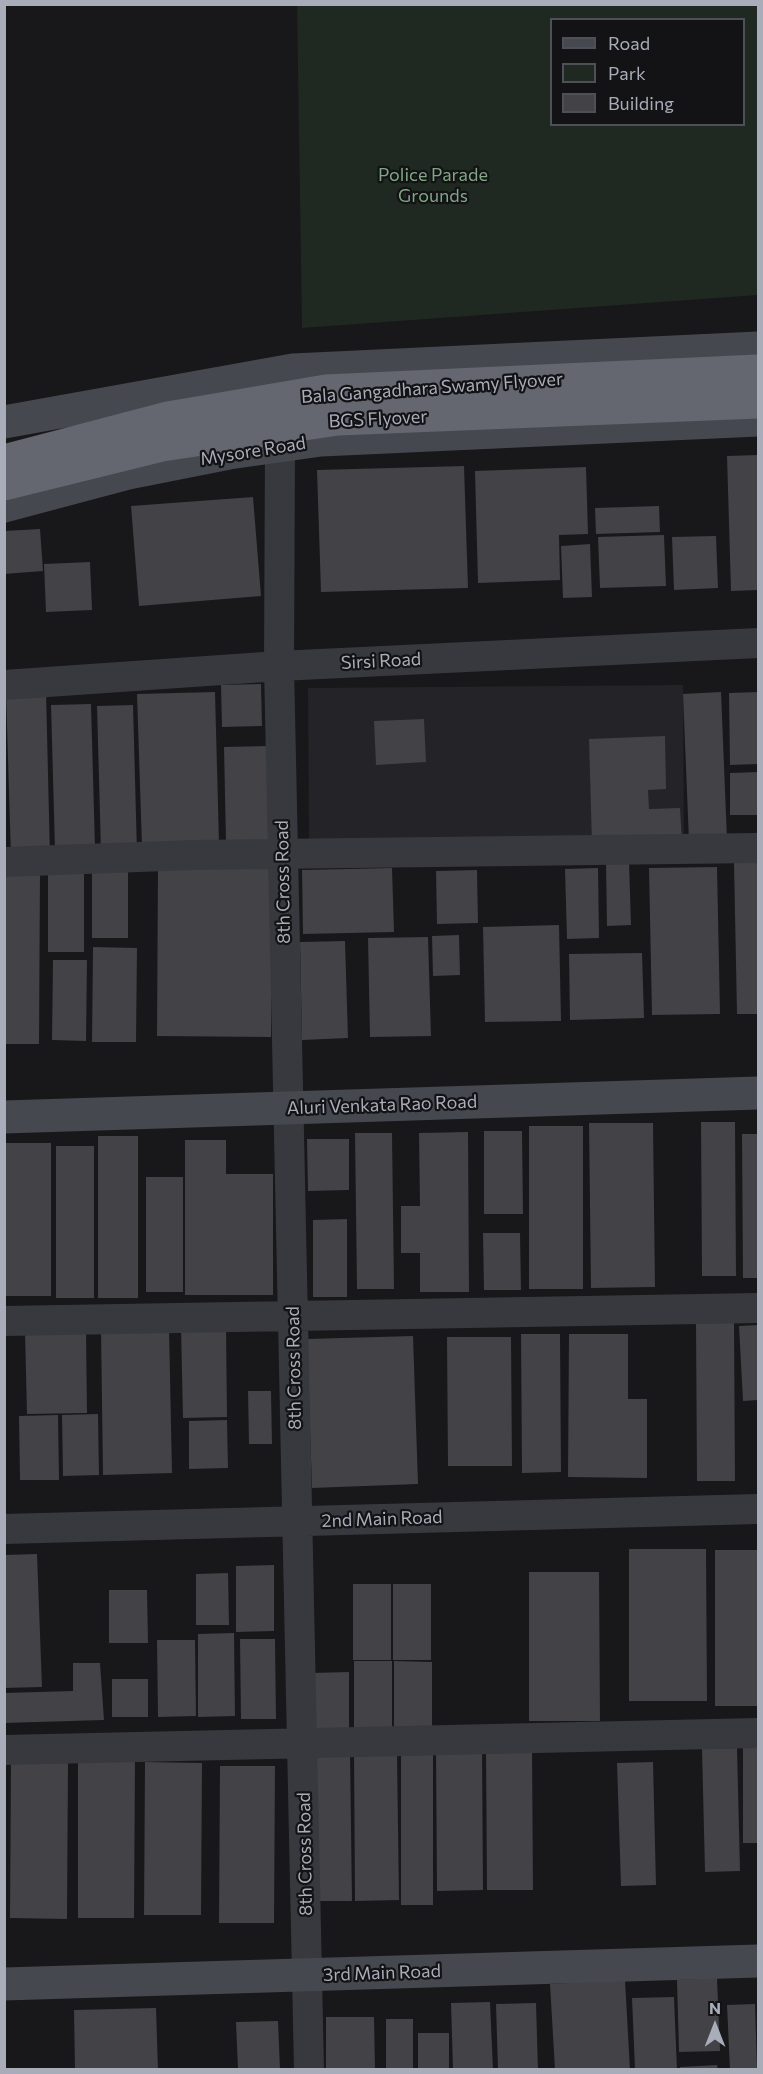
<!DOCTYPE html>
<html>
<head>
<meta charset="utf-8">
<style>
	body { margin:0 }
	#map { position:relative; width:763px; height:2074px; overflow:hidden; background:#18171a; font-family:Commissioner,sans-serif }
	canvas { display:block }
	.frame { position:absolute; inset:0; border:6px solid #a9adba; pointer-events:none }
	.legend { position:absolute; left:550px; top:18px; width:195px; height:108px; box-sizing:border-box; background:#131215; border:2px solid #4f5057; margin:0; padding:8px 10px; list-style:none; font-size:18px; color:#a9adba }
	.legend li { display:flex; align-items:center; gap:12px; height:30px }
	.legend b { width:30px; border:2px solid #4f5057 }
	.north { position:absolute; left:685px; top:1996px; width:60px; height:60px; -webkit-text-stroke:4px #131215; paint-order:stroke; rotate:0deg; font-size:16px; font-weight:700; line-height:24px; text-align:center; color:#a9adba }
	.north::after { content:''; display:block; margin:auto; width:21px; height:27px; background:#a9adba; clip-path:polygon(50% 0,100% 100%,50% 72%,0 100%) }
</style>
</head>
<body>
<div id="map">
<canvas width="763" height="2074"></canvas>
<div class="frame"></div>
<ul class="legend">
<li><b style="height:8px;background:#46484f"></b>Road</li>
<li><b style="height:16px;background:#1f2821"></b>Park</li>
<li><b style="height:16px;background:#424247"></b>Building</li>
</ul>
<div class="north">N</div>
</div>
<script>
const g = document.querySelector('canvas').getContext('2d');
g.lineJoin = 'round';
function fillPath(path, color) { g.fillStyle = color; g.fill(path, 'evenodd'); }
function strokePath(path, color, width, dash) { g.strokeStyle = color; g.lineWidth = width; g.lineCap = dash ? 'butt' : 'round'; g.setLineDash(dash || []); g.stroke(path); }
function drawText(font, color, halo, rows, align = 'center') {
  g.font = font + ' Commissioner,sans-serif'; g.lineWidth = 4.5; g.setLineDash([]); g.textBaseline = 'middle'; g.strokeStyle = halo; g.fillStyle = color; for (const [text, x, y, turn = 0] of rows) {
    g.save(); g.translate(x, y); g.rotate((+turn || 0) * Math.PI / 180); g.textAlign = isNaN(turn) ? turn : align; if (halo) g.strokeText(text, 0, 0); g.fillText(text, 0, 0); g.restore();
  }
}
fillPath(new Path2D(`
	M683 685 684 845 309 849 308 688Z`), '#242327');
fillPath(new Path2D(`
	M297 5H758V295L302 328ZM552 20H744V124H552Z`), '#1f2821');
fillPath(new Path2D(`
	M758 455V590L731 591 727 456Z
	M464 466 468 588 321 592 317 470Z
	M586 467 588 534 559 535 560 580 478 583 475 471Z
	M253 497 261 596 139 606 131 506Z
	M659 506 660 532 596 534 595 508Z
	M40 529 43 571 4 574V531Z
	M664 535 666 586 600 588 598 537Z
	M716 536 718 588 674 590 672 537Z
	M590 544 592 597 563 598 561 546Z
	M90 562 92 610 46 612 44 564Z
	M261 684 262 726 222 727 221 685Z
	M46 691 50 856 11 857 6 693Z
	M215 692 219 844 142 847 137 694Z
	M721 692 727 839 689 841 683 694Z
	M758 692V764L730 765 729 693Z
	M91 704 95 848 55 850 51 705Z
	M133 705 137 852 101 853 97 706Z
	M424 719 426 762 376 765 374 721Z
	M665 736 666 789 648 790 649 809 680 808 682 841 592 844 589 739Z
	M269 746 272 842 226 843 224 747Z
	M758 772V815H730V773Z
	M629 861 631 925 607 926 606 862Z
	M758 862V1014H737L734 863Z
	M158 864 272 865 271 1037 157 1036Z
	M92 866H128V938H92Z
	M717 867 720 1014 652 1015 649 868Z
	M392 868 394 932 303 934 302 870Z
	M598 868 599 938 567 939 565 869Z
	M477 870 478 923 437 924 436 871Z
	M4 873H40L39 1044H4Z
	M48 874H84V952H48Z
	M559 925 561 1021 485 1022 483 927Z
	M459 935 460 975 433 976 432 936Z
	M428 937 431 1036 370 1037 368 938Z
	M345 941 348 1038 302 1040 300 942Z
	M93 947 137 948 136 1042H92Z
	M642 953 644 1018 570 1020 569 954Z
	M53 960H87L86 1041 52 1040Z
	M701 1122H735L736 1276H702Z
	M589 1123H653L655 1287 591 1288Z
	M529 1126H583V1289H529Z
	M484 1131H522L523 1214H484Z
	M468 1132 469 1292H420V1253H401V1206H420L419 1133Z
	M355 1133H392L394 1289H357Z
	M742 1134H758V1278H743Z
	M98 1136H138V1298H98Z
	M307 1139H349V1190L308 1191Z
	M185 1140H226V1174H273V1295H185Z
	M5 1143H51V1296H5Z
	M56 1146H94V1298H56Z
	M146 1177H183V1292H146Z
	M347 1219V1297H313V1220Z
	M483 1233H520L521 1290H484Z
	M696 1322H734L735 1481H697Z
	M758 1325V1400L743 1401 739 1326Z
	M226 1326 227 1417 183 1418 181 1327Z
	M169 1327 172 1473 103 1475 101 1329Z
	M86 1331 87 1413 27 1414 25 1332Z
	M521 1334H560L561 1472 522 1473Z
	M569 1334H628V1399H647V1478L568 1477Z
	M413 1336 418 1484 312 1488 307 1339Z
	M447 1337H511L512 1466H448Z
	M248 1391H271L272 1444H249Z
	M98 1414 99 1475 63 1476 62 1415Z
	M58 1415 59 1480H20L19 1416Z
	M227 1420 228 1468 189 1469V1421Z
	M629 1549H706L707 1701H629Z
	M715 1550H758V1706H715Z
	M37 1554 42 1687 4 1688V1555Z
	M274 1565V1631L236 1632V1566Z
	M529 1572H599L600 1721H529Z
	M228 1573 229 1625H196V1574Z
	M353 1584H391V1660H353Z
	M393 1584H431V1660H393Z
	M109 1590H147L148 1643H109Z
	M234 1633 235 1716 198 1717V1634Z
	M240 1639H275L276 1719H241Z
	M157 1640H195L196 1716 158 1717Z
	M354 1661H392V1737H354Z
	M394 1661 432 1662V1737H394Z
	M73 1663H100L104 1720 4 1723V1693L73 1691Z
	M349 1672V1730H312L311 1673Z
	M112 1679H148V1717H112Z
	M743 1742H758V1843H743Z
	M486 1748H532L533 1890H487Z
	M737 1748 740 1871 705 1872 702 1749Z
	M436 1749H482L483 1890 437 1891Z
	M350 1752 352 1901H309L307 1753Z
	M354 1752H397L399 1900 355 1901Z
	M401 1755H433V1905H401Z
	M11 1760 68 1761 67 1919 10 1918Z
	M78 1760 135 1761 134 1918H78Z
	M145 1762 202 1763 201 1915H144Z
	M653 1762 656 1885 621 1886 617 1763Z
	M220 1766H275L274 1923H219Z
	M717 1978 720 2051 679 2052 677 1980Z
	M625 1980 630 2070H555L550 1984Z
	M674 1997 677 2070H635L632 1998Z
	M490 2002 493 2070H453L451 2003Z
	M536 2003 538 2070H498L496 2004Z
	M755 2004 757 2070H730L727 2005Z
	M156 2008 158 2070H75L74 2010Z
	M326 2017H374L375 2070H326Z
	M386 2019H413V2068H386Z
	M278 2021 280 2070H238L236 2022Z
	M418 2033H449V2070H418Z
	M717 2065 718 2070H680V2067Z`), '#424247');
strokePath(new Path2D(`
	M280 445 279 666 309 2070
	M4 685 279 666 758 643
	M4 862 193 855 758 848
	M4 1321 758 1308
	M4 1529 758 1509
	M4 1750 758 1733`), '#38393f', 30);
strokePath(new Path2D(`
	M4 422 293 370 758 348
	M4 506 128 473 229 453 321 440 758 420
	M4 1117 758 1093
	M4 1984 758 1961`), '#46484f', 33);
strokePath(new Path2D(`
	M4 461 168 418 326 391 758 371
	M4 484 162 445 338 419 758 402`), '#646770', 33);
drawText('18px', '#7fa783', '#131215', [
	["Police Parade",433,175],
	["Grounds",433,196]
]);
drawText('18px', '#a9adba', '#131215', [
	["Bala Gangadhara Swamy Flyover",432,388,-4],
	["BGS Flyover",378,419,-3],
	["Mysore Road",253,451,-9],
	["Sirsi Road",381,661,-3],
	["8th Cross Road",283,882,-91],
	["Aluri Venkata Rao Road",382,1105,-2],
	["8th Cross Road",294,1368,-91],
	["2nd Main Road",382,1519,-2],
	["8th Cross Road",305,1854,-91],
	["3rd Main Road",382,1973,-2]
]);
</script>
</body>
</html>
